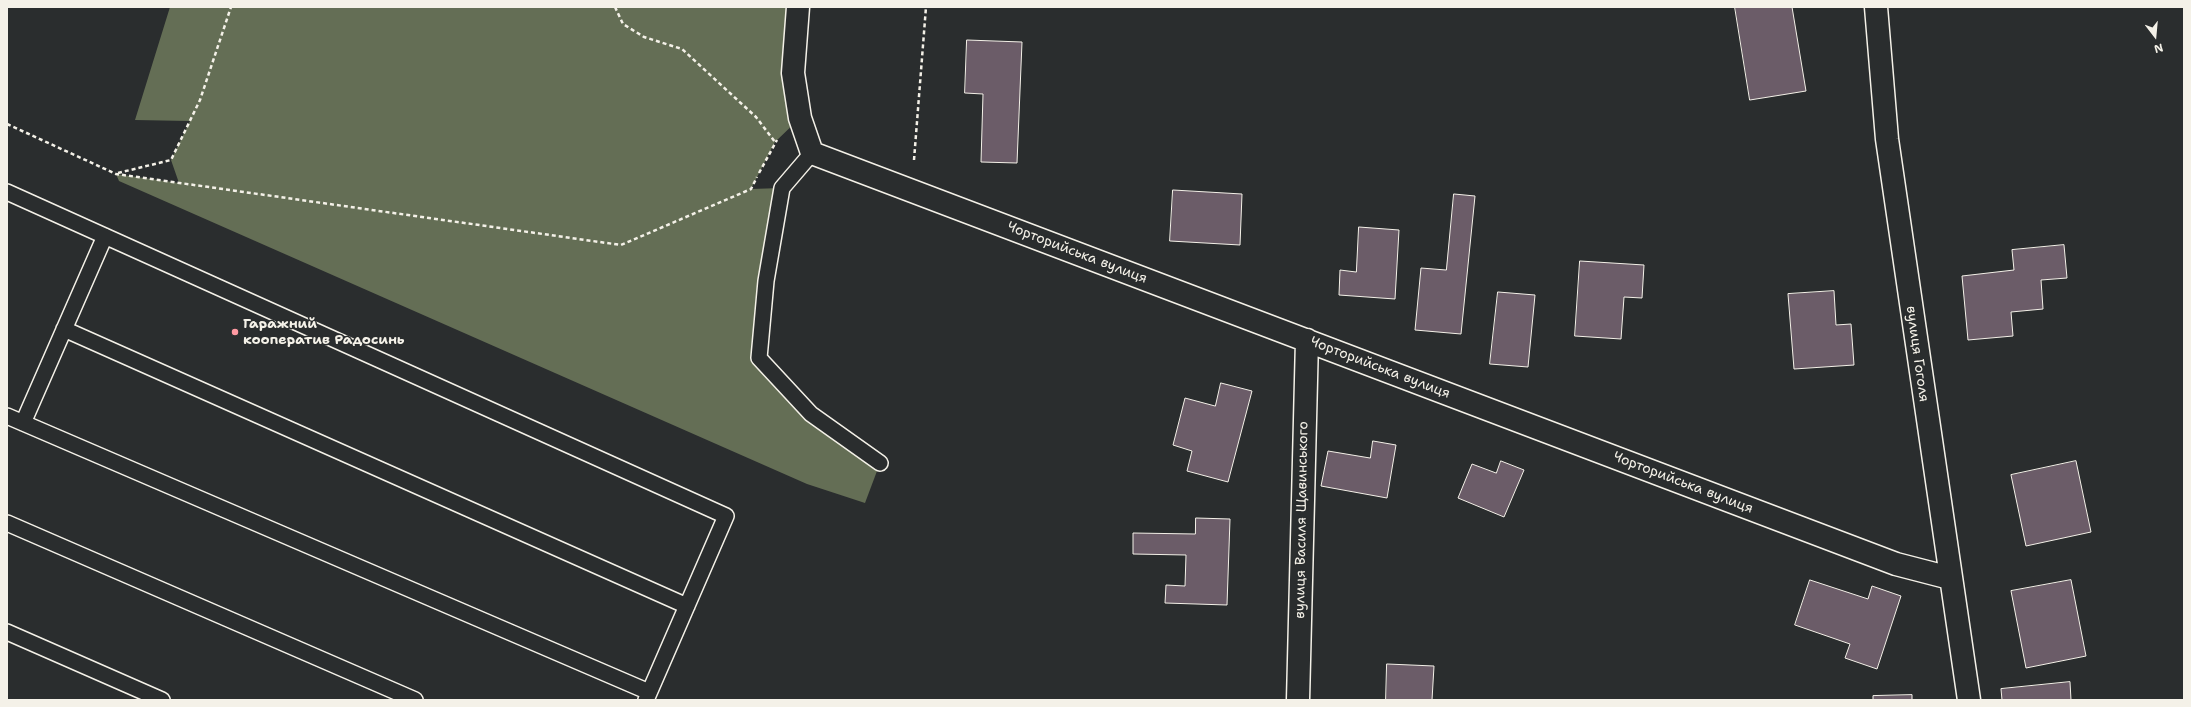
<!DOCTYPE html>
<html>
<head>
<meta charset="utf-8">
<style>
	body { margin:0 }
	#map { position:relative; width:2191px; height:707px; overflow:hidden; background:#2a2d2e; font-family:"Shantell Sans",sans-serif }
	canvas { display:block }
	.frame { position:absolute; inset:0; border:8px solid #f4f1e8; pointer-events:none }
	.north { position:absolute; left:2135px; top:16px; width:40px; height:40px; -webkit-text-stroke:3px #2a2d2e; paint-order:stroke; rotate:164deg; font-size:11px; font-weight:700; line-height:16px; text-align:center; color:#f4f1e8 }
	.north::after { content:''; display:block; margin:auto; width:14px; height:18px; background:#f4f1e8; clip-path:polygon(50% 0,100% 100%,50% 72%,0 100%) }
</style>
</head>
<body>
<div id="map">
<canvas width="2191" height="707"></canvas>
<div class="frame"></div>
<div class="north">N</div>
</div>
<script>
const g = document.querySelector('canvas').getContext('2d');
g.lineJoin = 'round';
function fillPath(path, color) { g.fillStyle = color; g.fill(path, 'evenodd'); }
function strokePath(path, color, width, dash) { g.strokeStyle = color; g.lineWidth = width; g.lineCap = dash ? 'butt' : 'round'; g.setLineDash(dash || []); g.stroke(path); }
function drawText(font, color, halo, rows, align = 'center') {
  g.font = font + ' "Shantell Sans",sans-serif'; g.lineWidth = 3; g.setLineDash([]); g.textBaseline = 'middle'; g.strokeStyle = halo; g.fillStyle = color; for (const [text, x, y, turn = 0] of rows) {
    g.save(); g.translate(x, y); g.rotate((+turn || 0) * Math.PI / 180); g.textAlign = isNaN(turn) ? turn : align; if (halo) g.strokeText(text, 0, 0); g.fillText(text, 0, 0); g.restore();
  }
}
fillPath(new Path2D(`
	M170 7H798L800 118 775 142 751 189 782 188 759 358 811 414 880 463 865 503 807 484 119 181 116 174 179 183 171 160 190 121 135 120Z`), '#646e55');
const building = new Path2D(`
	M1735 7H1792L1806 91 1750 100Z
	M967 40 1022 42 1017 163 981 162 983 94 965 93Z
	M1173 190 1242 194 1240 245 1170 241Z
	M1454 194 1475 196 1461 334 1415 330 1421 268 1446 270Z
	M1359 227 1399 230 1395 299 1339 295 1340 270 1356 272Z
	M2064 245 2067 278 2041 280 2043 309 2011 312 2013 336 1968 340 1962 276 2014 270 2012 250Z
	M1580 261 1644 265 1642 298 1624 297 1621 339 1575 336Z
	M1834 291 1836 325 1851 324 1854 365 1794 369 1788 294Z
	M1498 292 1535 295 1528 367 1490 364Z
	M1221 383 1252 391 1228 482 1187 471 1192 451 1173 445 1185 398 1215 406Z
	M1373 441 1396 445 1387 498 1321 486 1328 451 1370 458Z
	M1501 461 1524 470 1504 517 1458 498 1472 464 1496 473Z
	M2076 461 2091 532 2026 546 2011 475Z
	M1196 518 1230 519 1227 605 1165 603 1166 585 1185 586 1186 555 1133 554V533L1195 534Z
	M1810 580 1868 599 1872 586 1901 596 1877 669 1845 658 1850 644 1795 625Z
	M2071 580 2086 656 2026 668 2011 591Z
	M1387 664 1434 666 1432 700H1386Z
	M2070 682 2071 700H2002L2001 689Z
	M1912 695V700H1873V696Z`);
fillPath(building, '#6b5c68');
strokePath(building, '#f4f1e8', 1);
const lane = new Path2D(`
	M812 153 782 188 766 281 759 358 811 414 880 463
	M7 192 726 516 646 700
	M64 329 687 606
	M7 416 649 692
	M23 423 105 236
	M7 523 415 700
	M7 632 162 700`);
const street = new Path2D(`
	M798 7 793 73 800 118 812 153 1896 564 1950 578
	M1876 7 1887 139 1969 700
	M1298 700 1307 340`);
strokePath(lane, '#f4f1e8', 18);
strokePath(street, '#f4f1e8', 25);
strokePath(new Path2D(`
	M615 7 623 24 644 37 682 49 756 117 775 142
	M7 124 116 174 621 245 751 189 757 177
	M914 160 926 7
	M118 173 171 160 200 100 231 7
	M759 173 777 140`), '#f4f1e8', 2.5, [4, 3]);
strokePath(lane, '#2a2d2e', 15);
strokePath(street, '#2a2d2e', 22);
for (const [x, y, r, color] of [
	[235,332,4,"#ff9aa2"]
]) { const dot = new Path2D(); dot.arc(x, y, r, 0, 2 * Math.PI); g.fillStyle = color; g.fill(dot); strokePath(dot, '#2a2d2e', 1.5); }
drawText('14px', '#f4f1e8', '#2a2d2e', [
	["Чорторийська вулиця",1077,253,21],
	["вулиця Гоголя",1917,354,82],
	["Чорторийська вулиця",1380,368,21],
	["Чорторийська вулиця",1683,483,21],
	["вулиця Василя Щавинського",1302,520,-89]
]);
drawText('bold 14px', '#f4f1e8', '#2a2d2e', [
	["Гаражний",243,324],
	["кооператив Радосинь",243,340]
], 'left');
</script>
</body>
</html>
